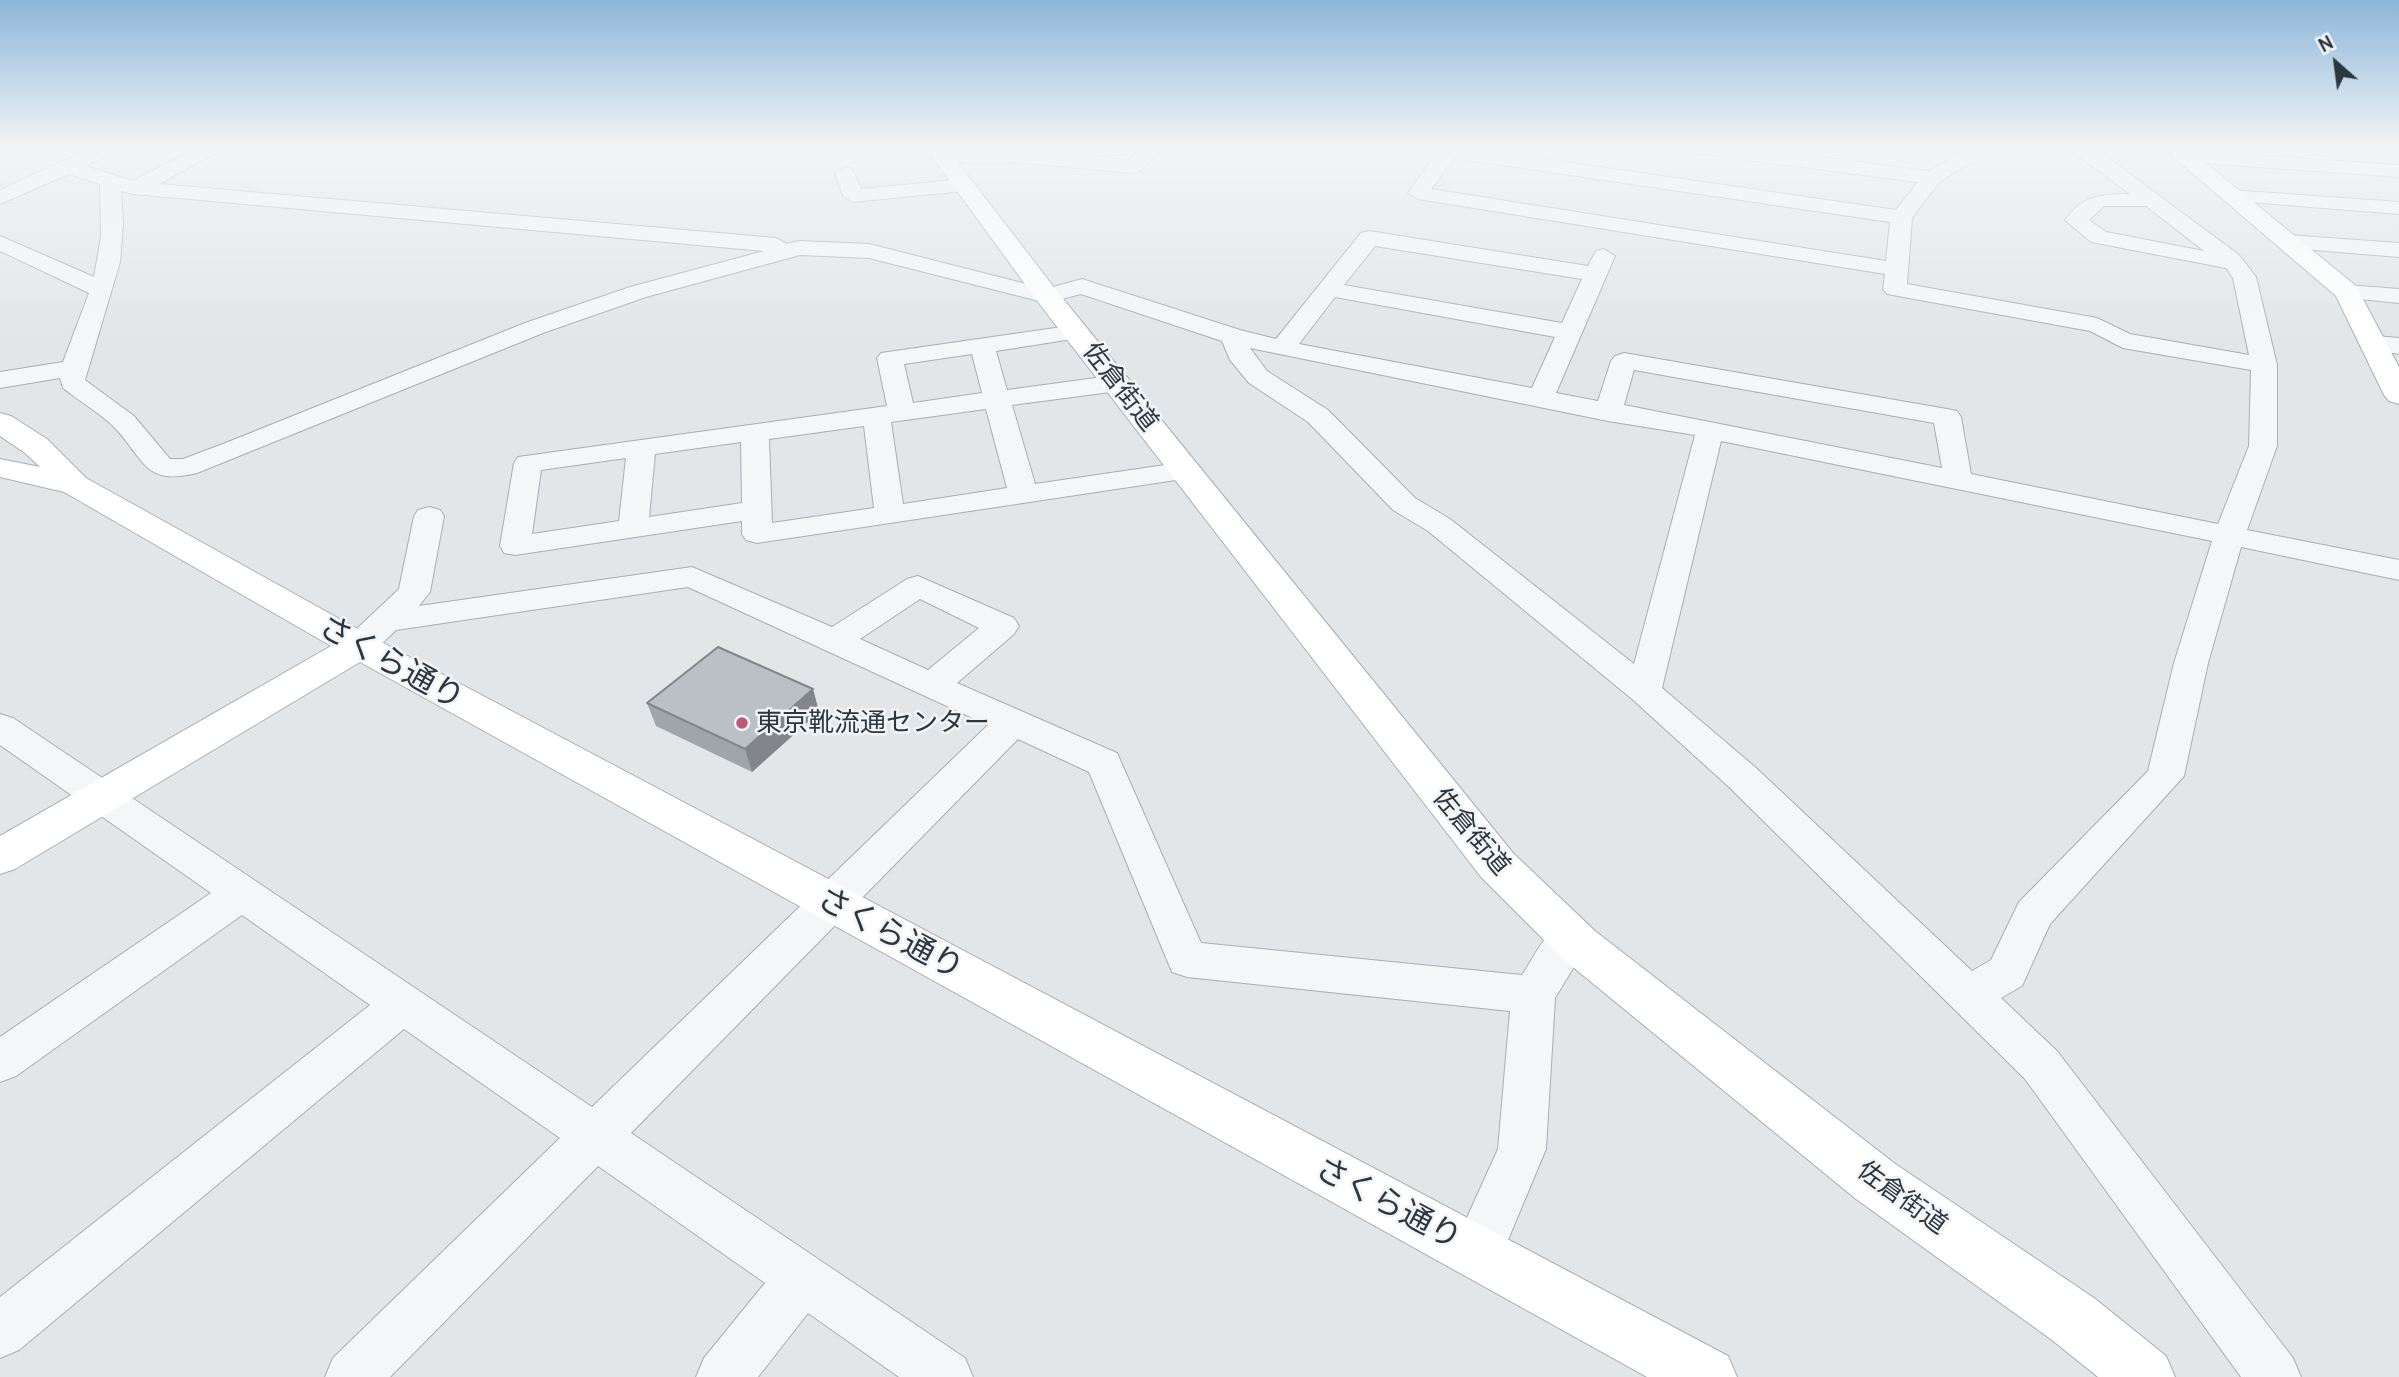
<!DOCTYPE html>
<html>
<head>
<meta charset="utf-8">
<style>
	body { margin:0 }
	#map { position:relative; width:2399px; height:1377px; overflow:hidden; background:#e3e6e9; font-family:Cabin,sans-serif }
	canvas { display:block }
	.north { position:absolute; left:2301px; top:28px; width:70px; height:70px; -webkit-text-stroke:5px #f2f5f7; paint-order:stroke; rotate:332deg; font-size:19px; font-weight:700; line-height:28px; text-align:center; color:#2c363f }
	.north::after { content:''; display:block; margin:auto; width:24px; height:32px; background:#2c363f; clip-path:polygon(50% 0,100% 100%,50% 72%,0 100%) }
</style>
</head>
<body>
<div id="map">
<canvas width="2399" height="1377"></canvas>
<div class="north">N</div>
</div>
<script>
const g = document.querySelector('canvas').getContext('2d');
g.lineJoin = 'round';
function strokePath(path, color, width, dash) { g.strokeStyle = color; g.lineWidth = width; g.lineCap = dash ? 'butt' : 'round'; g.setLineDash(dash || []); g.stroke(path); }
function fillPath(path, color) { g.fillStyle = color; g.fill(path, 'evenodd'); }
function drawText(font, color, halo, rows, align = 'center') {
  g.font = font + ' Cabin,"Noto Sans JP",sans-serif'; g.lineWidth = 5; g.setLineDash([]); g.textBaseline = 'middle'; g.strokeStyle = halo; g.fillStyle = color; for (const [text, x, y, turn = 0] of rows) {
    g.save(); g.translate(x, y); g.rotate((+turn || 0) * Math.PI / 180); g.textAlign = isNaN(turn) ? turn : align; if (halo) g.strokeText(text, 0, 0); g.fillText(text, 0, 0); g.restore();
  }
}
const street = new Path2D(`
	M94 147H121L86 166 132 181 200 147H226L159 184 776 238 787 244 799 241 869 244 1046 289 1082 279 1240 330 1276 339 1361 233 1369 231 1588 266 1596 251 1604 249 1615 256 1556 393 1598 401 1611 361 1615 356 1624 353 1947 409 1957 411 1961 417 1971 474 2218 524 2249 446 2251 370 2123 348 2090 331 1887 294 1883 289 1885 274 1418 199 1408 193 1439 150 1462 147 1896 210 1918 182 1694 153 1684 147H1742L1929 171 1962 152 1959 147H1980L1984 153 1981 157 1939 182 1912 218 1907 284 2097 318 2130 334 2249 355 2233 278 2226 268 2091 242 2065 220C2083 195 2102 194 2130 194L2066 147H2091L2100 152 2239 255 2256 277 2277 365V446L2247 530 2399 560V580L2241 547 2208 663 2184 776 2050 924 2022 986 2001 998 2057 1051 2293 1358 2301 1377H2241L2025 1079 1729 787 1632 699 1428 531 1393 510 1308 422 1249 383 1230 360 1222 341 1081 294 1047 303 869 258 800 255 646 297 543 333 197 473C144 486 145 460 115 428 100 413 79 401 63 388L60 378 0 388V372L63 362 89 293 0 251V236L94 277 101 237 100 184 69 174 0 204V190ZM1454 158 1890 222 1886 261 1431 189ZM121 191 134 194 764 251 630 287 525 323 223 444 183 459H170L134 416 85 380 120 262 123 224ZM2104 206H2146L2204 251 2106 232 2089 220ZM1375 246 1582 279 1562 323 1344 285ZM1335 297 1555 337 1532 388 1299 344ZM1250 348 1608 421 1695 435 1634 664 1450 519 1415 498 1328 410 1267 371ZM1634 370 1934 423 1942 468 1624 405ZM1721 441 2212 541 2174 663 2148 771 2019 902 1991 960 1972 971 1755 767 1662 688Z
	M1143 147H1165L1140 171 1133 173 1014 162 943 163 933 157C947 139 1100 157 1128 160Z
	M2183 151 2399 165V177L2176 161 2173 157 2176 153Z
	M845 167 852 169 861 189 964 179 974 185 964 191 853 202 843 196 835 173Z
	M2231 190 2399 202V214L2224 200 2221 196Z
	M2287 235 2399 243V257L2279 247 2276 242Z
	M2347 285 2399 289V303L2339 297 2335 292 2339 287Z
	M1076 325 1085 327 1088 332 1085 337 996 351 1007 390 1118 375 1127 377 1131 383 1127 389 1118 391 1012 405 1035 484 1186 462 1196 465 1200 471 1196 477 757 543 746 540 742 534V521L515 555 504 553 500 546 514 463 518 457 887 406 877 358 881 353ZM972 354 982 393 913 403 904 364ZM986 409 1007 488 903 504 891 422ZM864 426 874 508 772 523 769 439ZM741 442 742 503 649 517 655 454ZM626 458 619 521 532 534 541 470Z
	M2376 336 2399 338V354L2367 349 2363 344 2367 339Z
	M429 507 440 510 444 516 430 592 419 606 692 567 832 627 907 579 918 576 1014 618 1019 626 1014 634 957 683 1117 753 1201 943 1522 975C1539 950 1551 913 1586 925L1592 937 1555 998 1546 1149 1495 1271 1477 1279 1459 1271 1451 1253 1498 1149 1510 1011 1187 977 1172 972 1089 772 1018 739 631 1133 965 1358 973 1377H899L808 1313 758 1377H696L704 1358 765 1283 598 1166 390 1377H325L333 1358 560 1138 404 1029 19 1350 0 1358V1297L370 1005 242 915 16 1076 0 1082V1037L211 893 0 745V714L13 718 592 1107 988 725 688 587 396 630C380 645 370 660 347 654L342 646 347 638 399 589 414 516 418 510ZM920 599 979 628 928 670 860 639Z`);
const secondary = new Path2D(`
	M2162 147H2186L2356 286 2399 367V404L2389 401 2384 395 2336 296Z
	M0 413 11 416 47 439 86 478 372 637 1728 1356 1737 1377H1647L360 662 15 869 0 874V836L331 646 64 492 0 477V459L40 467 25 453 0 436Z`);
const primary = new Path2D(`
	M925 147H946L1056 290 1513 853 1595 931 1894 1163 2094 1298 2166 1356 2175 1377H2098L2052 1340 1856 1199 1563 959 1481 877 1038 302Z`);
strokePath(street, '#a8aeb3', 2);
strokePath(secondary, '#a8aeb3', 2);
strokePath(primary, '#a3acb4', 2);
fillPath(street, '#f5f6f8');
fillPath(secondary, '#fff');
fillPath(primary, '#fff');
fillPath(new Path2D(`
	M813 689 819 712 752 772 656 726 647 703Z`), '#a0a5a9');
fillPath(new Path2D(`
	M813 689 819 712 752 772 745 749Z`), '#82868a');
const building = new Path2D(`
	M718 647 813 689 745 749 647 703Z`);
fillPath(building, '#bac0c5');
strokePath(building, '#82868a', 2);
const sky = g.createLinearGradient(0, 0, 0, 340);
sky.addColorStop(0, '#8cb6da');
sky.addColorStop(0.43, '#f2f4f5');
sky.addColorStop(1, '#f2f4f500');
g.fillStyle = sky;
g.fillRect(0, 0, 2399, 340);
for (const [x, y, r, color] of [
	[742,723,7,"#bf5776"]
]) { const dot = new Path2D(); dot.arc(x, y, r, 0, 2 * Math.PI); g.fillStyle = color; g.fill(dot); strokePath(dot, '#f2f5f7', 2.5); }
drawText('26px', '#2c363f', '#f2f5f7', [
	["佐倉街道",1120,387,52],
	["佐倉街道",1471,832,50],
	["佐倉街道",1902,1198,36]
]);
drawText('26px', '#2c363f', '#f2f5f7', [
	["東京靴流通センター",756,723]
], 'left');
drawText('32px', '#2c363f', '#f2f5f7', [
	["さくら通り",391,663,29],
	["さくら通り",890,934,28],
	["さくら通り",1388,1204,28]
]);
</script>
</body>
</html>
